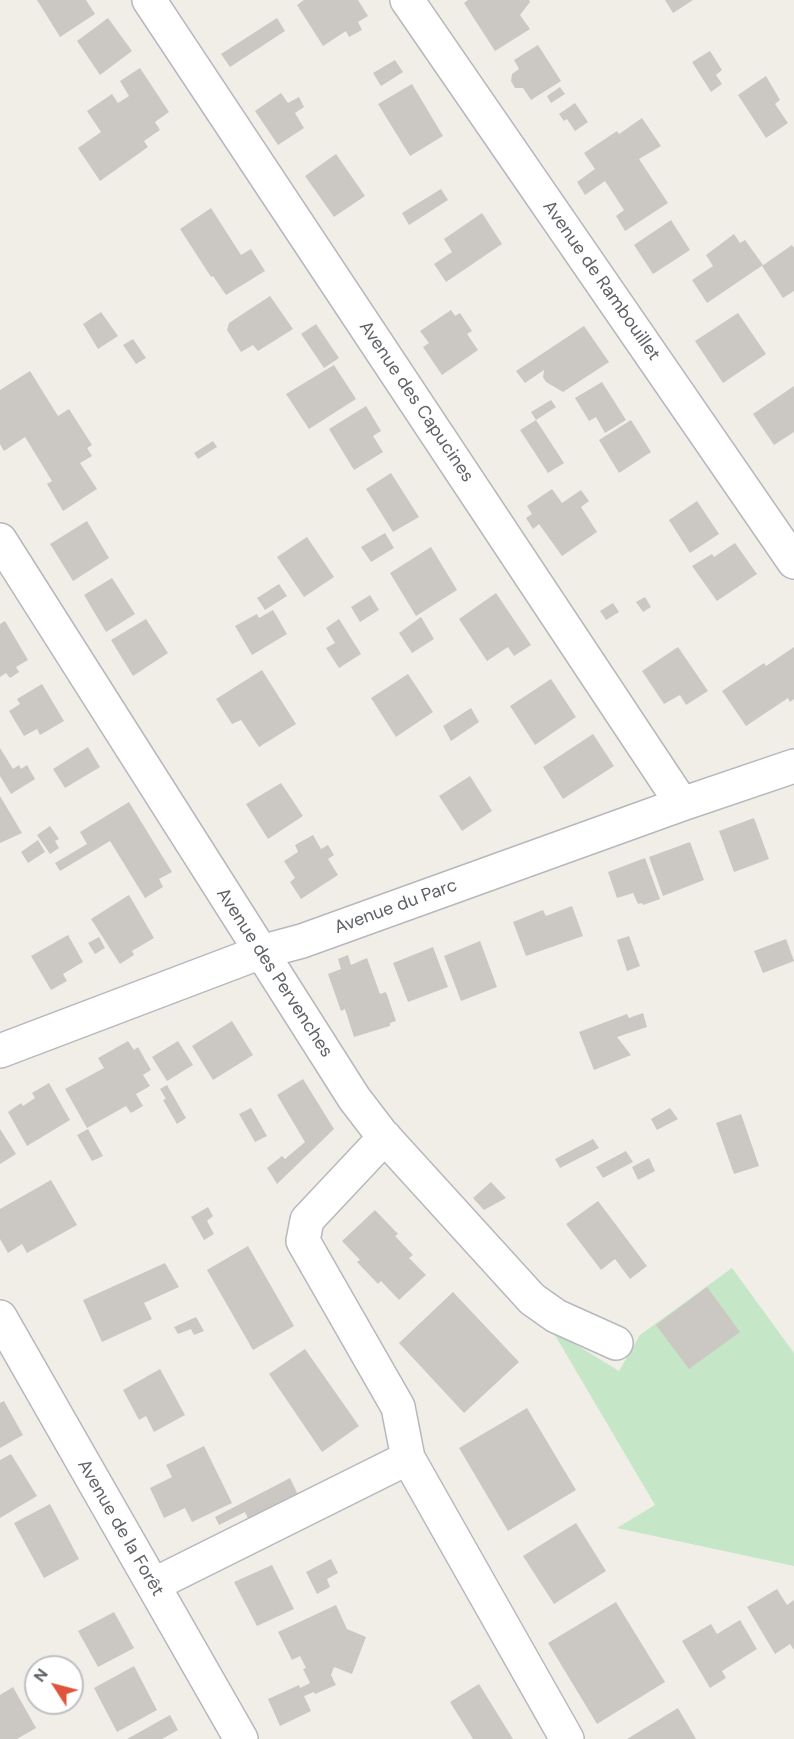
<!DOCTYPE html>
<html>
<head>
<meta charset="utf-8">
<style>
	body { margin:0 }
	#map { position:relative; width:794px; height:1739px; overflow:hidden; background:#f0eee7; font-family:"DM Sans",sans-serif }
	canvas { display:block }
	.north { position:absolute; left:24px; top:1655px; width:60px; height:60px; box-sizing:border-box; background:#fff; border:2px solid #bfc0c2; border-radius:50%; rotate:306deg; font-size:16px; font-weight:700; line-height:24px; text-align:center; color:#5e6166 }
	.north::after { content:''; display:block; margin:auto; width:21px; height:27px; background:#e1543b; clip-path:polygon(50% 0,100% 100%,50% 72%,0 100%) }
</style>
</head>
<body>
<div id="map">
<canvas width="794" height="1739"></canvas>
<div class="north">N</div>
</div>
<script>
const g = document.querySelector('canvas').getContext('2d');
g.lineJoin = 'round';
function fillPath(path, color) { g.fillStyle = color; g.fill(path, 'evenodd'); }
function strokePath(path, color, width, dash) { g.strokeStyle = color; g.lineWidth = width; g.lineCap = dash ? 'butt' : 'round'; g.setLineDash(dash || []); g.stroke(path); }
function drawText(font, color, halo, rows, align = 'center') {
  g.font = font + ' "DM Sans",sans-serif'; g.lineWidth = 4.5; g.setLineDash([]); g.textBaseline = 'middle'; g.strokeStyle = halo; g.fillStyle = color; for (const [text, x, y, turn = 0] of rows) {
    g.save(); g.translate(x, y); g.rotate((+turn || 0) * Math.PI / 180); g.textAlign = isNaN(turn) ? turn : align; if (halo) g.strokeText(text, 0, 0); g.fillText(text, 0, 0); g.restore();
  }
}
fillPath(new Path2D(`
	M732 1268 794 1353V1566L617 1528 655 1505 552 1330 619 1371 640 1335Z`), '#c5e6c7');
fillPath(new Path2D(`
	M37 0H86L95 14 60 37Z
	M304 0H358L368 16 358 22 362 30 349 37 346 31 323 46 297 5Z
	M468 0H529L530 2 520 15 530 29 495 51 464 3Z
	M665 0H693L673 13Z
	M108 18 132 51 100 75 77 41Z
	M277 18 285 31 230 67 221 54Z
	M538 45 561 81 531 100 523 88H515L511 81 512 74 519 69 514 60Z
	M710 51 722 70 716 75 722 84 711 92 692 62Z
	M395 60 403 72 381 86 373 73Z
	M140 68 169 112 155 122 160 130 144 141 148 147 100 181 78 148 101 132 87 111 112 94 118 103 129 96 120 81Z
	M766 76 780 100 775 104 788 123 766 138 738 95Z
	M412 84 443 136 410 156 378 104Z
	M560 87 565 94 551 103 547 96Z
	M281 93 288 103 299 97 304 107 295 113 304 128 278 145 255 111Z
	M575 103 588 122 575 131 567 119 564 121 559 114Z
	M642 118 661 146 639 159 668 203 625 231 616 216 624 210 605 181 585 195 577 182 595 169 584 153 617 131 619 134Z
	M336 154 365 196 334 217 305 176Z
	M441 189 448 200 409 225 402 213Z
	M211 208 241 255 251 249 265 271 226 295 213 276 211 277 180 229Z
	M482 213 502 244 446 282 434 264 452 252 444 239Z
	M671 220 690 250 653 274 634 245Z
	M734 234 740 243 745 240 763 265 707 303 692 280 713 266 706 255Z
	M792 245 794 248V291L783 298 762 266Z
	M270 296 293 329 258 351 253 345 241 352 227 330 229 323Z
	M451 310 455 316 460 313 472 331 467 334 478 350 442 375 423 347 429 343 420 331Z
	M101 312 118 336 98 349 83 324Z
	M738 313 766 354 723 383 695 341Z
	M316 324 339 358 324 368 301 334Z
	M584 326 609 362 563 392 546 382 543 377 544 370 525 383 516 371Z
	M133 339 146 358 136 364 123 345Z
	M334 365 356 399 309 429 286 394Z
	M30 371 58 416 69 409 92 445 87 448 92 456 80 463 97 489 63 511 47 484 52 481 25 437 4 451 0 444V390Z
	M602 382 626 420 605 433 596 417 589 421 575 398Z
	M794 386V432L774 445 753 414Z
	M551 400 556 407 536 420 531 412Z
	M366 406 381 431 373 436 383 452 354 470 329 429Z
	M536 420 564 463 548 473 520 430Z
	M631 420 651 452 619 473 599 440Z
	M213 441 217 447 198 459 194 453Z
	M391 473 419 517 393 532 366 489Z
	M552 489 562 503 581 490 589 501 581 507 597 532 562 556 539 524 533 529 526 518 532 514 527 506Z
	M697 501 719 534 690 553 669 520Z
	M87 521 109 558 73 581 50 544Z
	M385 533 394 548 371 562 361 547Z
	M307 537 334 577 304 597 277 557Z
	M735 543 757 574 717 601 692 566 712 554 714 557Z
	M431 547 457 590 416 616 390 573Z
	M112 578 135 614 106 632 84 595Z
	M279 584 287 596 265 610 257 598Z
	M496 593 531 645 514 656 508 647 487 661 459 619Z
	M370 595 379 610 360 622 351 607Z
	M645 597 651 607 643 612 636 602Z
	M613 603 619 612 606 620 600 611Z
	M273 610 287 634 252 655 235 626 257 614 259 618Z
	M421 617 434 639 412 653 399 633Z
	M146 619 168 653 133 676 111 640Z
	M339 619 361 654 339 668 326 648 335 643 326 628Z
	M5 621 28 660 16 667 19 672 10 678 6 673 0 677V624Z
	M678 647 708 691 686 705 680 695 664 704 642 671Z
	M794 647V699L790 702 788 698 746 726 722 691 764 663 766 666Z
	M262 670 296 724 259 747 241 720 232 724 216 699Z
	M408 674 433 712 396 737 371 698Z
	M551 679 576 717 535 745 510 706Z
	M42 684 64 721 40 735 37 729 24 736 9 711 20 704 17 699Z
	M471 708 479 722 451 741 443 726Z
	M593 734 614 766 563 799 543 767Z
	M88 747 100 767 65 788 53 769Z
	M0 748 13 769 19 765 21 769 27 765 35 779 11 794 0 776Z
	M470 776 492 811 462 831 439 796Z
	M281 783 303 816 268 839 246 804Z
	M0 796 22 833 0 843Z
	M129 802 172 872 159 879 163 887 145 898 110 841 60 871 55 863 87 844 80 832Z
	M754 818 769 859 734 872 719 831Z
	M50 826 59 839 55 841 59 848 50 854 37 835Z
	M313 835 321 849 328 845 334 855 328 859 338 875 301 899 290 882 295 878 284 861 298 852 295 845Z
	M38 840 45 852 28 863 21 852Z
	M690 842 704 880 663 896 649 857Z
	M645 858 660 899 643 905 642 903 638 904 633 893 617 898 608 872Z
	M129 895 154 938 132 951 134 955 120 964 91 919Z
	M572 906 583 936 526 956 513 922 543 910 546 916Z
	M68 935 83 962 63 974 67 981 51 990 31 956Z
	M629 936 640 966 627 971 617 940Z
	M99 937 105 948 95 954 88 943Z
	M786 939 794 961 763 973 754 951Z
	M480 941 497 987 461 1001 444 956Z
	M433 947 448 987 408 1002 393 963Z
	M348 955 351 965 367 958 380 994 386 992 396 1021 390 1023V1026L354 1037 345 1009 341 1011 328 974 341 969 338 959Z
	M643 1013 647 1027 617 1037 631 1055 594 1070 579 1032 627 1014 629 1018Z
	M232 1021 253 1055 213 1080 192 1046Z
	M128 1041 134 1050 138 1047 151 1070 143 1075 150 1086 136 1094 143 1106 131 1113 126 1106 87 1128 65 1089 104 1068 98 1058Z
	M178 1041 193 1065 167 1081 152 1057Z
	M303 1079 334 1129 277 1184 267 1168 282 1156 285 1159 305 1142 277 1095Z
	M49 1083 70 1120 27 1146 8 1112 21 1103 23 1106 35 1098 32 1093Z
	M167 1085 186 1118 177 1124 163 1100 166 1099 160 1089Z
	M251 1108 267 1136 255 1142 239 1114Z
	M670 1108 678 1119 657 1130 651 1119Z
	M741 1114 759 1166 734 1174 716 1123Z
	M0 1129 16 1154 0 1164Z
	M88 1129 103 1156 92 1161 77 1135Z
	M593 1139 599 1148 560 1168 555 1159Z
	M626 1151 633 1162 603 1178 596 1167Z
	M649 1158 655 1171 638 1180 632 1167Z
	M51 1180 77 1225 27 1253 22 1244 8 1253 0 1239V1209Z
	M491 1182 506 1198 484 1210 473 1198Z
	M598 1201 647 1266 630 1279 615 1259 601 1270 566 1224Z
	M208 1207 213 1216 207 1221 214 1234 204 1240 191 1217Z
	M375 1210 398 1234 395 1236 413 1255 409 1258 426 1275 399 1300 381 1281 378 1284 357 1262 360 1260 342 1241Z
	M248 1246 294 1326 253 1350 207 1270Z
	M165 1263 179 1287 144 1303 152 1319 102 1342 83 1300Z
	M707 1287 740 1332 689 1369 656 1325Z
	M453 1292 519 1362 464 1413 399 1343Z
	M196 1317 204 1331 194 1335 191 1329 178 1334 174 1327Z
	M305 1349 359 1426 322 1452 269 1374Z
	M160 1369 185 1415 154 1432 146 1416 139 1420 123 1390Z
	M4 1401 23 1435 0 1448V1403Z
	M527 1408 576 1490 508 1531 459 1448Z
	M204 1446 232 1503 192 1522 185 1508 164 1518 150 1488 172 1477 166 1465Z
	M11 1454 37 1496 0 1518V1460Z
	M290 1478 299 1497 250 1523 245 1512 219 1525 215 1517Z
	M50 1504 79 1559 44 1578 14 1523Z
	M576 1523 606 1571 554 1604 523 1556Z
	M331 1559 338 1573 327 1579 330 1587 317 1594 306 1572Z
	M272 1565 294 1609 257 1626 234 1582Z
	M777 1589 787 1605 794 1600V1650L790 1644 775 1654 747 1607Z
	M616 1602 665 1682 597 1724 548 1643Z
	M336 1605 347 1629 366 1637 352 1674 334 1667 331 1675 336 1685 315 1694 314 1692 304 1696 311 1711 280 1726 268 1699 299 1685 300 1688 310 1683 303 1669 306 1668 300 1656 292 1660 278 1632Z
	M114 1612 134 1648 98 1667 78 1631Z
	M740 1620 757 1649 722 1671 726 1678 710 1688 682 1641 711 1624 717 1634Z
	M134 1666 157 1710 117 1732 94 1688Z
	M479 1684 513 1739H473L450 1702Z
	M13 1687 36 1728 17 1739H0V1695Z
	M678 1708 696 1739H627Z
	M170 1715 178 1730 162 1739H127Z`), '#cbc8c4');
const minor = new Path2D(`
	M149 0 682 804
	M407 0 794 562
	M0 540 354 1098 380 1132 532 1299 556 1316 616 1343
	M0 1051 261 952 302 941 682 804 794 766
	M385 1137 307 1220 303 1241 398 1407 408 1458 567 1739
	M0 1317 241 1739
	M153 1585 408 1458`);
strokePath(minor, '#b7b8bd', 36);
strokePath(minor, '#fff', 33);
drawText('18px', '#5e6166', '#fff', [
	["Avenue de Rambouillet",601,281,55],
	["Avenue des Capucines",416,402,56],
	["Avenue du Parc",396,907,-20],
	["Avenue des Pervenches",274,973,57],
	["Avenue de la Forêt",120,1528,60]
]);
</script>
</body>
</html>
